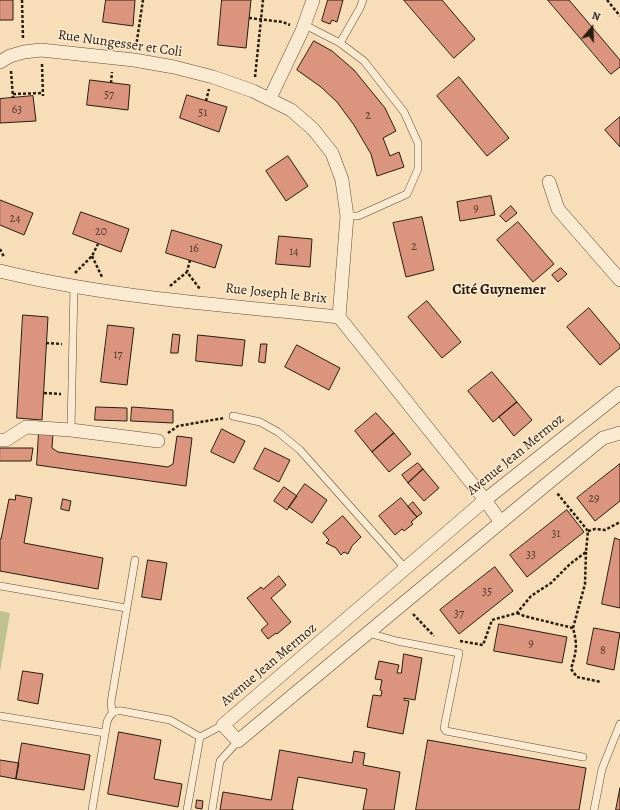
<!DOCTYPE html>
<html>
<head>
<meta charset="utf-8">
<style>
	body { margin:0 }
	#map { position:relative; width:620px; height:810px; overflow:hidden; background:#f7deb9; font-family:Alegreya,serif }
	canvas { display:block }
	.north { position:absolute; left:572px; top:8px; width:40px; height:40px; -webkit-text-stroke:3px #faead2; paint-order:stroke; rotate:19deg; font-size:11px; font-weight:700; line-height:16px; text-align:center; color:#281c0d }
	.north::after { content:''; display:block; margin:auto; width:14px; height:18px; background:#281c0d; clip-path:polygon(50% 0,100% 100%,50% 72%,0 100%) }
</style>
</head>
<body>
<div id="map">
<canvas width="620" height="810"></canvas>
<div class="north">N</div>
</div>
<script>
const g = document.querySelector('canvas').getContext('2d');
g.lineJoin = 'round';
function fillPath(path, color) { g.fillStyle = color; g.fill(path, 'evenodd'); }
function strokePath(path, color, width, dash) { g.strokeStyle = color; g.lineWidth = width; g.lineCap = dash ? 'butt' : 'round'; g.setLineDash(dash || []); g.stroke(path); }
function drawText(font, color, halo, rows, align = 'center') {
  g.font = font + ' Alegreya,serif'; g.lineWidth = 3; g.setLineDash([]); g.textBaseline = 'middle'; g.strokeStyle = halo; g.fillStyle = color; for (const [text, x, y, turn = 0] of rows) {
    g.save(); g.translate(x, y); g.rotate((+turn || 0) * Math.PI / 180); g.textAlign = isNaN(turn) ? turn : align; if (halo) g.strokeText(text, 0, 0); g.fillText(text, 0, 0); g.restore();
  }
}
fillPath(new Path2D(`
	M0 611 10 613 0 672Z`), '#bfc18e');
const building = new Path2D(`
	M0 0H13V20H0Z
	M106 0H135L133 26 103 22Z
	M222 0H251L246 48 218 45Z
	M328 0H343L337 22 332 20 330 24 322 21Z
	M404 0H442L475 39 454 58Z
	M548 0H569L620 60V67L611 74Z
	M314 41 332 51 354 70 385 108 396 131 383 138 390 156 399 152 404 167 377 176 371 154 354 125 337 102 321 87 297 70Z
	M459 77 509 138 487 156 437 96Z
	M90 80 130 85 128 110 87 105Z
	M187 95 227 107 219 132 180 118Z
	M33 96 36 121 0 123V99Z
	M620 117V147L605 130Z
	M288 156 308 186 286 201 266 171Z
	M491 196 495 215 460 221 457 202Z
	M0 200 33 213 24 235 0 225Z
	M511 206 517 213 506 222 500 216Z
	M81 212 129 229 121 252 73 234Z
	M422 217 434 270 406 277 393 223Z
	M518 222 554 264 533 282 497 240Z
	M172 230 222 245 215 268 166 253Z
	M279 236 312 239 310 267 276 264Z
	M561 268 567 274 558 282 552 275Z
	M427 301 461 342 442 358 408 317Z
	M589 308 620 345V348L600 365 567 327Z
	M23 315 48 317 42 420 17 418Z
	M108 325 134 328 127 385 101 382Z
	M173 334 180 335 178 353H171Z
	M198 335 245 340 242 366 196 361Z
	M261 344H267L265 363 259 362Z
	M297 345 340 368 329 390 285 367Z
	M492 372 517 402 493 422 468 391Z
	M517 402 532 420 514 436 499 417Z
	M96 407 127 408V421L95 420Z
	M132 407 173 410V423L131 421Z
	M376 413 394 433 372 452 355 431Z
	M222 429 245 441 234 463 211 452Z
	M39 432 53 433 52 448 58 452 168 467 173 464 177 436 192 438 186 486 37 465Z
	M394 433 411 454 389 472 372 452Z
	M0 448H33L31 461H0Z
	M265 448 290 460 279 482 254 469Z
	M418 463 423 469 408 483 402 475Z
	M620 464V501L595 521 577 498Z
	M423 469 439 488 424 501 408 483Z
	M305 484 327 500 312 523 289 507Z
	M284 487 297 496 287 510 274 501Z
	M16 495 32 498 24 543 103 558 98 589 0 571V539H1L9 499 15 500Z
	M401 498 417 517 411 522 413 524 404 531 402 529 395 535 379 516Z
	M63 499 71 501 69 511 61 509Z
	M413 502 422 513 417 517 408 507Z
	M567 510 584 532 527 577 510 555Z
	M343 516 361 537 352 546 348 554 344 552 341 555 336 548 326 543 329 540 323 533Z
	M615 538 620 540V608L602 604Z
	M148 560 167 563 161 600 142 597Z
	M495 567 513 591 459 634 440 610Z
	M279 576 286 585 271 598 291 622 277 634 276 633 268 639 261 630 268 624 247 598 261 587 263 589Z
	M499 624 567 637 562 663 494 651Z
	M594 628 620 633 614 670 587 664Z
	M404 654 422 658 415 700 404 698V700L409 701 403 734 367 727 373 695 381 696 382 691 380 690 382 680 375 679 379 661 399 665 397 673H401Z
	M23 671 43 674 38 704 18 700Z
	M119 732 161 740 154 779 182 784 178 807 108 794Z
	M428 740 586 768 579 810H416Z
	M22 743 90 755 84 790 16 779Z
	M280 750 352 763 354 751 365 753 363 765 400 772 394 810H363L367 789 298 777 292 810H294H220L223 792 271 800Z
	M0 760 19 763 16 779 0 776Z
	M620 788V810H616Z
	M197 800 203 801 202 809 196 808Z`);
fillPath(building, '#db957f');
strokePath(building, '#281c0d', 1);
const service = new Path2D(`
	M305 25 340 43 364 61 404 112 418 143V169L407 194 358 216H347
	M340 43 360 8 363 0
	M233 416 260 422 278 432 300 450 405 568
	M71 430 74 286
	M0 586 126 608
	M368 633 397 641 459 653 444 728 446 731 583 757
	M112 712 111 702 135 560
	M0 716 105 733
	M92 810 107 722C110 714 114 710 122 711L170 720 200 737 223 725
	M187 810 200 737
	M212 810 220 761 238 741
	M594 810 602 769 620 724`);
const minor = new Path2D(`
	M0 62 10 56 24 52 41 50 134 60 174 67 213 77 253 91 291 110 313 129 332 153 342 180 347 216 339 317
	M270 98 302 31 313 0
	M549 182 558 209 620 280
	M0 271C111 298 226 305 339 317L485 500 500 521
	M620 393 485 500 223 725 238 741 548 483 603 438 620 433
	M0 440H6L26 427 71 430 158 441`);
strokePath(service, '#5c4c38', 8);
strokePath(minor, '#5c4c38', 14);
strokePath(new Path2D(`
	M22 0 23 39
	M607 0 620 16
	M249 18 283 22 290 25
	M136 47 143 0
	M42 64 43 96
	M11 71 13 98
	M255 77 263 0
	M111 83 112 72
	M13 94 43 93
	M206 101 209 89
	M0 249 4 257
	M92 256 102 277
	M190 260 187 272 200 289
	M75 273 92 256 98 244
	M170 286 187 272
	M46 343 62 344
	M44 393 61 394
	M168 433 178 426 224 418
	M588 531 595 529 605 530 620 522
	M517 613 524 616 573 628C578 646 576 652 571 669L577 677 601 682
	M413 614 434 636
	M573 628 585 584 586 552
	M460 641 483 645 492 620 517 613 531 596 551 583 570 564 586 552 588 531 557 493`), '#281c0d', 2.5, [3, 2]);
strokePath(service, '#faead2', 7);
strokePath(minor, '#faead2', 13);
drawText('12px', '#553a2a', null, [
	["57",109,95],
	["63",17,110],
	["51",203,113],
	["2",368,116],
	["9",476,209],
	["24",15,219],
	["20",101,232],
	["2",414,247],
	["16",194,249],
	["14",294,252],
	["17",118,355],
	["29",594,499],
	["31",556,534],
	["33",531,555],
	["35",487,592],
	["37",459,614],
	["9",531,644],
	["8",603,651]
]);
drawText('14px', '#281c0d', '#faead2', [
	["Rue Nungesser et Coli",120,44,8],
	["Rue Joseph le Brix",276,294,6],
	["Avenue Jean Mermoz",516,455,-39],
	["Avenue Jean Mermoz",269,665,-40]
]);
drawText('bold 15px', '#281c0d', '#faead2', [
	["Cité Guynemer",499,290]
]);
</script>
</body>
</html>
